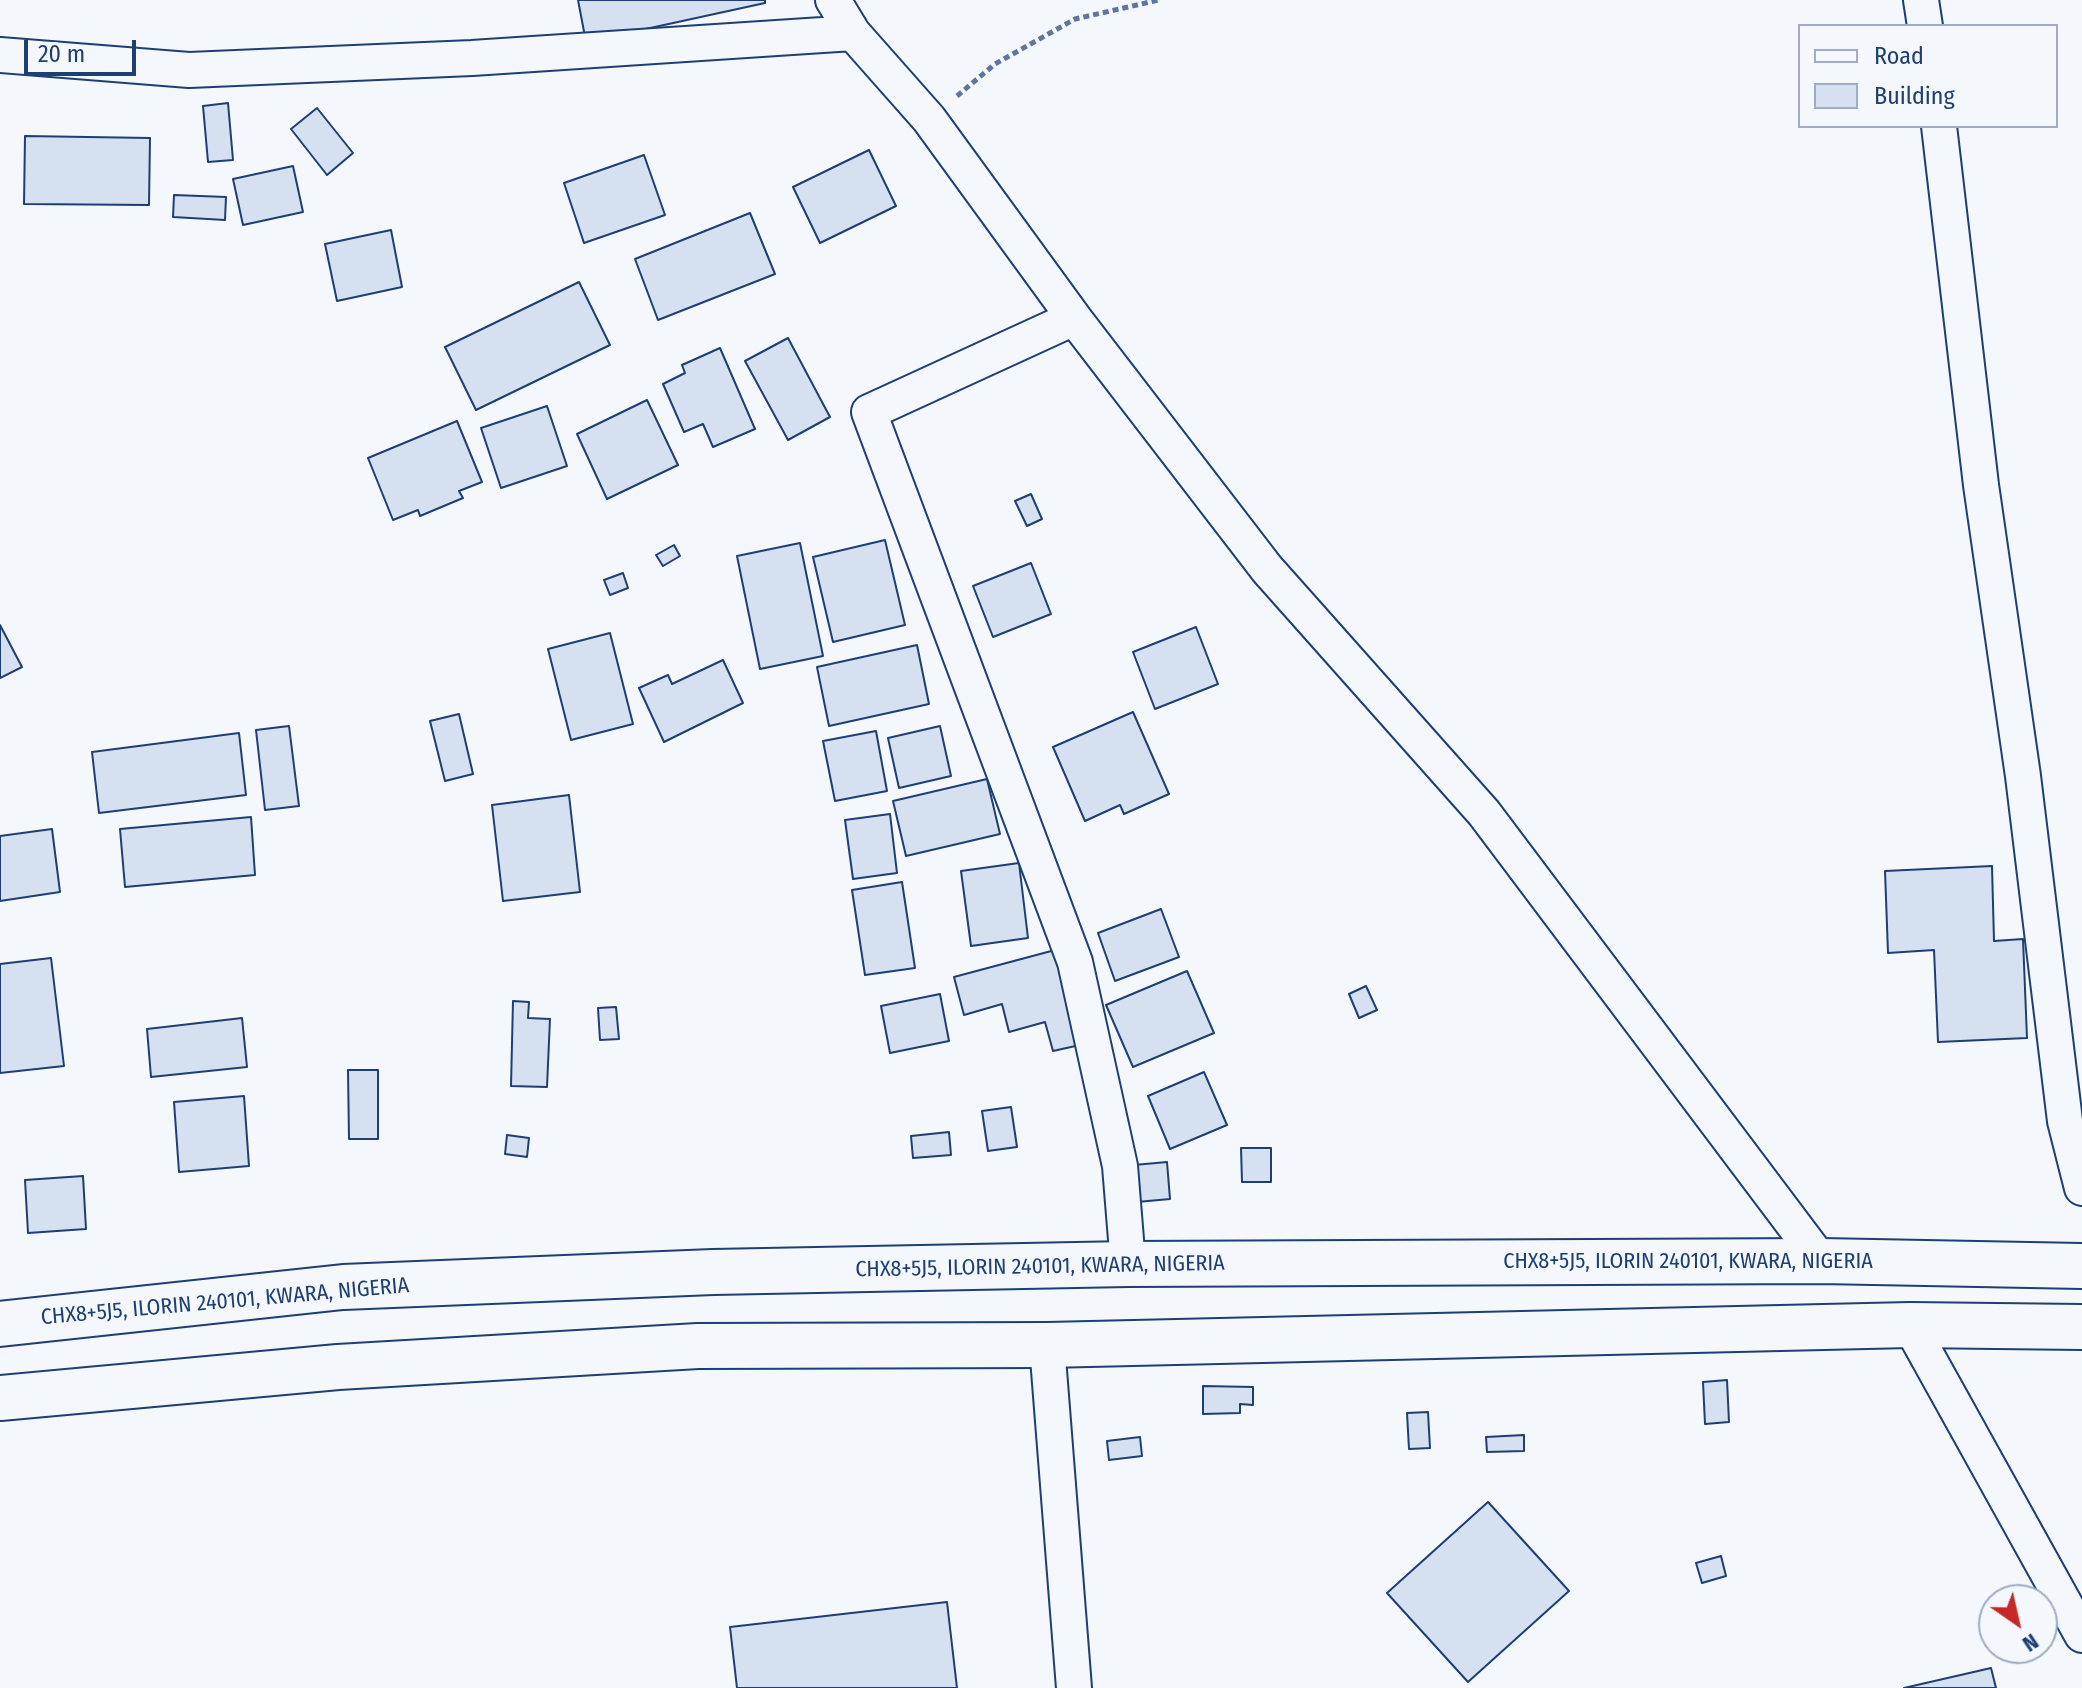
<!DOCTYPE html>
<html>
<head>
<meta charset="utf-8">
<style>
	body { margin:0 }
	#map { position:relative; width:2082px; height:1688px; overflow:hidden; background:#f4f7fb; font-family:"Fira Sans Condensed",sans-serif }
	canvas { display:block }
	.legend { position:absolute; left:1798px; top:24px; width:260px; height:104px; box-sizing:border-box; background:#f4f7fb; border:2px solid #9eadc5; margin:0; padding:10px 14px; list-style:none; font-size:24px; color:#1d3f73 }
	.legend li { display:flex; align-items:center; gap:16px; height:40px }
	.legend b { width:40px; border:2px solid #9eadc5 }
	.north { position:absolute; left:1978px; top:1584px; width:80px; height:80px; box-sizing:border-box; background:#f4f7fb; border:2px solid #9eadc5; border-radius:50%; rotate:146deg; font-size:22px; font-weight:700; line-height:32px; text-align:center; color:#1d3f73 }
	.north::after { content:''; display:block; margin:auto; width:28px; height:36px; background:#c62828; clip-path:polygon(50% 0,100% 100%,50% 72%,0 100%) }
	.scale { position:absolute; left:24px; top:40px; width:112px; height:36px; box-sizing:border-box; border:4px solid #1d3f73; border-top:0; padding-left:10px; font-size:24px; line-height:28px; white-space:nowrap; color:#1d3f73; -webkit-text-stroke:6px #f4f7fb; paint-order:stroke }
</style>
</head>
<body>
<div id="map">
<canvas width="2082" height="1688"></canvas>
<ul class="legend">
<li><b style="height:10px;background:#f4f7fb"></b>Road</li>
<li><b style="height:22px;background:#d5e0f0"></b>Building</li>
</ul>
<div class="north">N</div>
<div class="scale">20 m</div>
</div>
<script>
const g = document.querySelector('canvas').getContext('2d');
g.lineJoin = 'round';
function fillPath(path, color) { g.fillStyle = color; g.fill(path, 'evenodd'); }
function strokePath(path, color, width, dash) { g.strokeStyle = color; g.lineWidth = width; g.lineCap = dash ? 'butt' : 'round'; g.setLineDash(dash || []); g.stroke(path); }
function drawText(font, color, halo, rows, align = 'center') {
  g.font = font + ' "Fira Sans Condensed",sans-serif'; g.lineWidth = 6; g.setLineDash([]); g.textBaseline = 'middle'; g.strokeStyle = halo; g.fillStyle = color; for (const [text, x, y, turn = 0] of rows) {
    g.save(); g.translate(x, y); g.rotate((+turn || 0) * Math.PI / 180); g.textAlign = isNaN(turn) ? turn : align; if (halo) g.strokeText(text, 0, 0); g.fillText(text, 0, 0); g.restore();
  }
}
const building = new Path2D(`
	M578 0H765V3L586 42Z
	M228 103 233 160 208 162 203 106Z
	M317 108 353 153 327 175 291 129Z
	M25 136 150 138 149 205 24 204Z
	M869 150 896 206 820 243 793 187Z
	M644 155 665 215 584 243 564 183Z
	M293 166 303 212 243 225 233 179Z
	M174 195 226 197 225 220 173 217Z
	M750 213 775 274 658 320 635 259Z
	M391 230 402 287 337 301 325 244Z
	M579 282 610 345 476 410 445 347Z
	M788 338 830 417 788 440 745 361Z
	M720 348 755 429 713 447 703 424 684 432 663 384 685 373 682 365Z
	M647 400 678 465 607 499 577 434Z
	M547 406 567 466 501 488 481 428Z
	M457 421 482 482 459 491 463 498 420 516 418 510 393 520 368 458Z
	M1031 494 1042 519 1027 526 1015 501Z
	M885 540 905 625 833 642 813 557Z
	M800 543 823 656 760 669 737 556Z
	M674 545 680 556 663 566 656 555Z
	M1031 563 1051 614 993 637 973 586Z
	M623 573 628 588 610 595 604 580Z
	M0 625 22 667 0 678Z
	M1196 627 1218 684 1155 709 1133 652Z
	M610 633 633 724 571 740 548 649Z
	M917 645 929 704 829 726 817 667Z
	M723 660 743 703 664 742 639 688 668 675 672 684Z
	M1133 712 1169 794 1124 814 1120 805 1085 821 1053 747Z
	M459 714 473 774 445 781 430 721Z
	M289 726 299 806 265 810 256 730Z
	M940 726 951 776 899 788 888 738Z
	M876 731 887 791 835 801 823 741Z
	M239 733 246 795 99 813 92 752Z
	M987 779 1000 834 906 856 893 801Z
	M569 795 580 892 503 901 492 805Z
	M890 814 897 873 853 879 845 820Z
	M251 817 255 875 125 887 120 829Z
	M52 829 60 892 0 901V836Z
	M1019 863 1028 938 971 946 961 871Z
	M1992 866 1994 941 2023 939 2027 1038 1938 1042 1934 950 1888 953 1885 871Z
	M902 882 915 968 865 975 852 890Z
	M1161 909 1179 957 1115 981 1098 933Z
	M1055 950 1080 1045 1053 1051 1045 1022 1009 1032 1002 1004 964 1015 954 977Z
	M51 958 64 1066 0 1073V964Z
	M1187 971 1214 1033 1133 1067 1106 1005Z
	M1366 986 1377 1010 1359 1018 1349 994Z
	M940 994 949 1041 890 1053 881 1006Z
	M513 1001 529 1002 528 1018 550 1019 547 1087 511 1086Z
	M616 1007 619 1039 600 1040 598 1008Z
	M242 1018 247 1067 151 1077 147 1029Z
	M348 1070H378V1139H349Z
	M1204 1072 1227 1125 1170 1149 1148 1096Z
	M244 1096 249 1166 179 1172 174 1102Z
	M1011 1107 1017 1147 988 1151 982 1111Z
	M949 1132 951 1155 913 1158 911 1136Z
	M507 1135 529 1138 527 1157 505 1154Z
	M1241 1148H1271V1182H1242Z
	M1167 1162 1170 1199 1137 1202 1134 1165Z
	M83 1176 86 1229 28 1233 25 1180Z
	M1727 1380 1729 1422 1705 1424 1703 1382Z
	M1203 1386 1253 1387V1405L1240 1404V1413L1203 1414Z
	M1428 1412 1430 1448 1409 1449 1407 1413Z
	M1524 1435V1451L1487 1452 1486 1437Z
	M1140 1437 1142 1456 1109 1460 1107 1441Z
	M1488 1502 1569 1591 1468 1682 1387 1593Z
	M1721 1556 1726 1576 1702 1583 1696 1563Z
	M947 1602 957 1688H737L730 1627Z
	M1991 1668 1996 1688H1904Z`);
fillPath(building, '#d5e0f0');
strokePath(building, '#1d3f73', 2);
const street = new Path2D(`
	M833 0 853 33 929 119 1074 318 869 412 1075 962 1120 1166 1128 1264
	M1921 0 1925 26
	M0 55 189 70 472 58 853 33
	M1939 126 1981 485 2023 776 2065 1121 2082 1188
	M1074 318 1267 569 1484 813 1821 1261
	M1910 1325 2082 1635
	M1047 1345 1074 1688`);
const primary = new Path2D(`
	M0 1324 343 1287 713 1272 1128 1264 1821 1261 2082 1266
	M0 1398 338 1367 698 1346 1047 1345 1910 1325 2082 1327`);
strokePath(street, '#1d3f73', 38);
strokePath(primary, '#1d3f73', 48);
strokePath(new Path2D(`
	M957 96 995 64 1075 19 1159 0`), '#5e769c', 5, [6, 4]);
strokePath(street, '#f4f7fb', 34);
strokePath(primary, '#f4f7fb', 44);
drawText('22px', '#1d3f73', '#f4f7fb', [
	["CHX8+5J5, ILORIN 240101, KWARA, NIGERIA",1688,1262],
	["CHX8+5J5, ILORIN 240101, KWARA, NIGERIA",1040,1267,-1],
	["CHX8+5J5, ILORIN 240101, KWARA, NIGERIA",225,1302,-5]
]);
</script>
</body>
</html>
